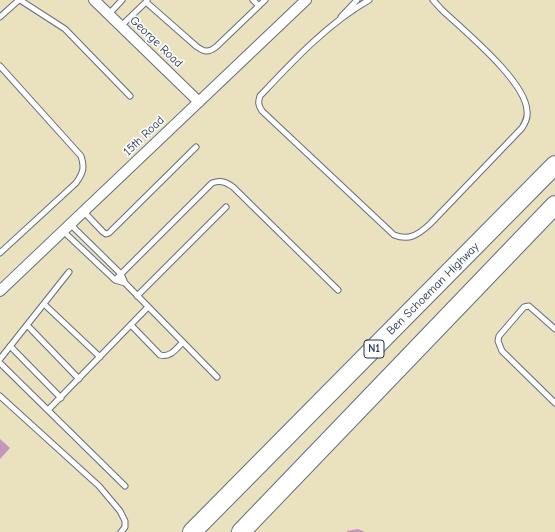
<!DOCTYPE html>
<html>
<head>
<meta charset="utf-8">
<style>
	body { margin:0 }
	canvas { display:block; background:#eae1bf }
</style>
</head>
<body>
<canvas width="555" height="532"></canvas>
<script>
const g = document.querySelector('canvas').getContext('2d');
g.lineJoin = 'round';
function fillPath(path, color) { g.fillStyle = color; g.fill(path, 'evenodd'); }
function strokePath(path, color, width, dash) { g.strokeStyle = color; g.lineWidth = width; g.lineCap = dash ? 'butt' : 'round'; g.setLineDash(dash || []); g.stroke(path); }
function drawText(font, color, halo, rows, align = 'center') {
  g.font = font + ' "Comic Neue",sans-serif'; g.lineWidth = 3.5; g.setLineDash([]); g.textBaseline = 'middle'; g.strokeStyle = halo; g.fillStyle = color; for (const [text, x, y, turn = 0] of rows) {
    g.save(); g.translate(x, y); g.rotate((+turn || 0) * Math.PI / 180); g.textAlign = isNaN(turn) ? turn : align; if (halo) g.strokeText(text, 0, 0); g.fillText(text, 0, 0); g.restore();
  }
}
fillPath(new Path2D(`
	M0 439 10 448 0 459Z
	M358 529 365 532H347V531Z`), '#c495c1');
const service = new Path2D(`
	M20 0 65 29 130 96
	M253 0 259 6
	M369 0C327 24 293 61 260 96 258 102 258 105 262 111L394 235C409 241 418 235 430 224L522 128C525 123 528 118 527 111 526 81 463 30 441 9L433 0
	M146 2 196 46C204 52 208 53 216 47L265 0
	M109 14 122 0
	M0 17 19 0
	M341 17 357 0
	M121 26 147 1
	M0 66 81 156C85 168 83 173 76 183L0 253
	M84 212 103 232 106 234 109 233 196 147
	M70 224 121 274 125 283 217 377
	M63 231 115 280 125 283
	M115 280 212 183C221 180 226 182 233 187L338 290
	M137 296 226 207
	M44 304 100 357
	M27 325 79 379
	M131 325 160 355C170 358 176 349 183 342
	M555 329 529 306 524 307 499 336 498 341 502 351 555 403
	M10 346 61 398
	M0 359 69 272
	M0 363 125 486
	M0 396 99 486 120 511 125 521V527L121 532
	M48 410 148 307`);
const minor = new Path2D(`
	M94 0 199 102
	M0 291 306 0`);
const motorway = new Path2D(`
	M192 532 555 165
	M241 532 555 205`);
strokePath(service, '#636d80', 7);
strokePath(minor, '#636d80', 12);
strokePath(motorway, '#636d80', 20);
strokePath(service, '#fff', 5);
strokePath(minor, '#fff', 10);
strokePath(motorway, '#fff', 18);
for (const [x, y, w] of [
	[374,349,20]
]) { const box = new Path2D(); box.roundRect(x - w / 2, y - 9, w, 18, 3); g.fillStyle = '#fdfcf7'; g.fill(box); strokePath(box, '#1b2f5e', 1); }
drawText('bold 11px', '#1b2f5e', null, [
	["N1",374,349]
]);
drawText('12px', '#1b2f5e', '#fdfcf7', [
	["George Road",156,42,44],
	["15th Road",144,136,-44],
	["Ben Schoeman Highway",433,289,-45]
]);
</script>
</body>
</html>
